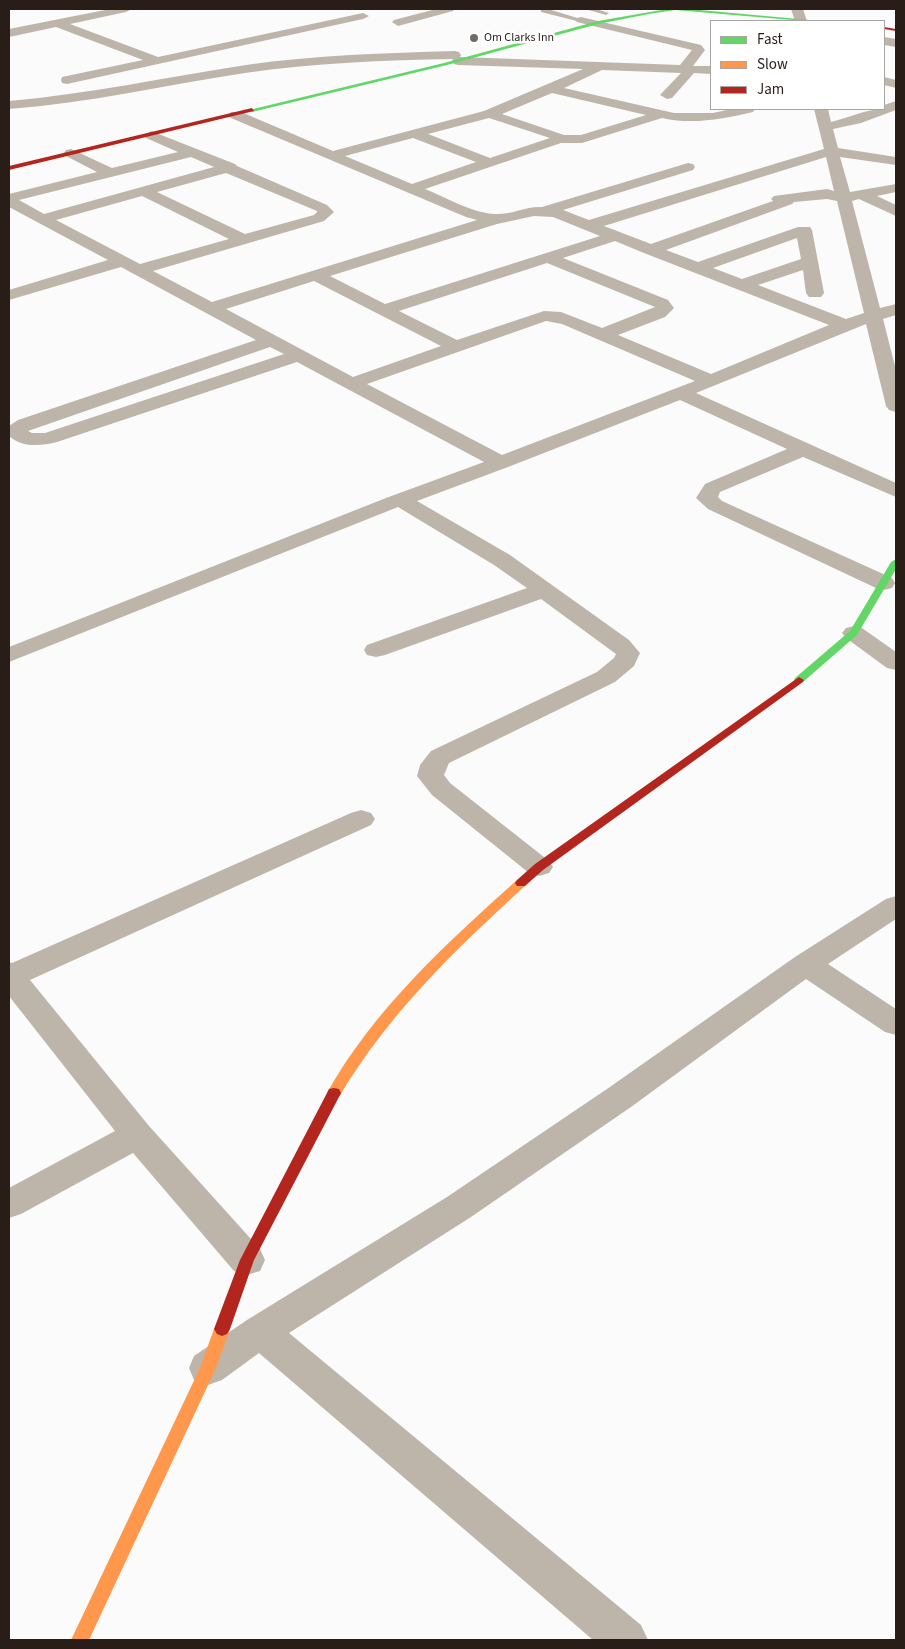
<!DOCTYPE html>
<html>
<head>
<meta charset="utf-8">
<style>
	body { margin:0 }
	#map { position:relative; width:905px; height:1649px; overflow:hidden; background:#fbfbfb; font-family:"Source Sans 3",sans-serif }
	canvas { display:block }
	.frame { position:absolute; inset:0; border:10px solid #281d17; pointer-events:none }
	.legend { position:absolute; left:710px; top:20px; width:175px; height:90px; box-sizing:border-box; background:#fff; border:1px solid #a9a5a2; margin:0; padding:6px 9px; list-style:none; font-size:15px; color:#281d17 }
	.legend li { display:flex; align-items:center; gap:10px; height:25px }
	.legend b { width:25px; border:1px solid #a9a5a2 }
</style>
</head>
<body>
<div id="map">
<canvas width="905" height="1649"></canvas>
<div class="frame"></div>
<ul class="legend">
<li><b style="height:6px;background:#63d668"></b>Fast</li>
<li><b style="height:6px;background:#ff974d"></b>Slow</li>
<li><b style="height:6px;background:#b3261e"></b>Jam</li>
</ul>
</div>
<script>
const g = document.querySelector('canvas').getContext('2d');
g.lineJoin = 'round';
function fillPath(path, color) { g.fillStyle = color; g.fill(path, 'evenodd'); }
function strokePath(path, color, width, dash) { g.strokeStyle = color; g.lineWidth = width; g.lineCap = dash ? 'butt' : 'round'; g.setLineDash(dash || []); g.stroke(path); }
function drawText(font, color, halo, rows, align = 'center') {
  g.font = font + ' "Source Sans 3",sans-serif'; g.lineWidth = 5; g.setLineDash([]); g.textBaseline = 'middle'; g.strokeStyle = halo; g.fillStyle = color; for (const [text, x, y, turn = 0] of rows) {
    g.save(); g.translate(x, y); g.rotate((+turn || 0) * Math.PI / 180); g.textAlign = isNaN(turn) ? turn : align; if (halo) g.strokeText(text, 0, 0); g.fillText(text, 0, 0); g.restore();
  }
}
fillPath(new Path2D(`
	M541 9H548L584 20 581 22 541 12Z
	M585 9H596L609 13 606 15Z`), '#bdb5aa');
fillPath(new Path2D(`
	M110 9H132L126 12 70 24 158 57 363 13 369 16 363 19 67 84 62 83 61 80 62 77 143 60 56 27 9 37V29Z
	M436 9H455L453 11 398 26 392 22 394 20Z
	M791 9H803L807 21H795Z
	M581 17 701 45 705 50 693 66H711V74L694 73 672 98 667 99 660 95 681 73 602 70 564 88 674 113H713L731 109H755L753 112C723 119 693 125 662 118L582 143H561L425 189C447 198 472 213 495 214 511 215 526 206 542 207L688 163 693 164 695 167 693 170 563 210 589 220 824 149 814 109H828L831 122C848 118 866 109 884 109V105L896 101V110L861 123 833 129 838 148 896 157V165L840 157 850 192 896 184V192L877 196 896 205V216L859 199 852 201 880 308 896 304V315L883 319 896 370V412L889 410 886 406 866 324 696 393 896 483V497L803 457 720 492 718 497 722 501 892 578 895 583 892 588 884 590 876 588 708 509 696 498 705 484 787 449 680 400 508 467 417 501 510 555 629 640 640 653 634 666 615 682 449 763 444 775 450 783 549 861 553 867 549 873 539 876 529 873 432 795 417 776 420 765 431 751 597 672 614 658 616 654 541 599 385 655 376 657 367 655 364 650 367 645 527 588 494 565 398 507 9 662V647L386 498 484 462 297 362 57 442C41 446 22 448 9 436V426L18 420 256 340 121 267 9 300V290L108 260 9 207V194L97 172 66 156 64 153 66 150 71 149 112 168 178 152 146 138 144 135 151 131 235 164 237 166 327 205 334 212 324 221 153 271 212 302 477 220 466 217 231 118 229 115 231 112H241L333 151 484 111 583 69 458 65 454 64 452 61 453 59C384 60 314 63 245 73 166 85 89 103 9 109V101C89 94 167 77 246 65 315 55 385 53 455 51L459 52 461 55 460 57 680 65 692 50 577 22 575 20 577 18ZM552 93 646 115 581 135H564L502 114ZM489 118 550 138 490 158 428 134ZM413 138 476 162 412 184 345 156ZM191 157 214 167 44 214 19 200ZM826 157 834 191 827 189 774 196 771 199 773 201 651 244 604 226ZM226 173 317 211V212L314 215 245 234 157 192ZM142 196 229 239 140 264 56 220ZM827 199 837 201 864 313 846 319 758 285 803 270 806 293 809 297H821L824 293 812 230 810 227H798L698 262 666 250 792 204 794 202ZM534 216 553 217 600 236 385 304 330 276 497 224ZM797 238 801 259 742 279 713 268ZM615 241 644 253 829 325 711 374 618 335 665 317 674 308 668 300 563 258ZM547 263 655 307 602 328 561 312 544 311 457 340 399 311ZM314 281 441 346 353 377 226 309ZM546 321 562 324 695 381 502 455 367 384ZM270 347 284 354 45 433H32L28 431Z
	M884 37 896 39V47L884 45Z
	M884 77 896 80V88L884 85Z
	M854 626 862 628 896 652V670L887 668 846 638 842 633 846 628Z
	M361 810 371 813 375 819 371 825 30 980 149 1126 260 1249 265 1260 260 1271 247 1275 234 1271 133 1153 21 1214 9 1218V1188L115 1131 9 996V962L12 963 351 813Z
	M896 896V919L828 964 896 1009V1035L885 1032 806 979 631 1107 471 1217 289 1333 641 1625 648 1640H593L259 1353 222 1380 208 1385 194 1380 189 1368 194 1356 247 1320 447 1197 607 1089 795 957 886 899Z`), '#bdb5aa');
fillPath(new Path2D(`
	M667 9H689L820 21H804L675 10 649 14 598 24 447 65 252 112 249 110 444 63 598 21Z
	M896 559V569L857 635 803 682H795L794 680 795 678 850 631 891 562Z`), '#63d668');
fillPath(new Path2D(`
	M521 879 525 880 527 883 525 886C453 952 390 1012 339 1097L334 1098 329 1097 327 1093C374 1009 446 944 517 880Z
	M222 1322 227 1324 230 1329 216 1368 89 1640H71L200 1368 214 1329 217 1324Z`), '#ff974d');
fillPath(new Path2D(`
	M884 27 896 29V31L884 29Z
	M252 108 254 111 9 170V166Z
	M799 677 804 680 803 682 543 870 525 886H517L515 883 517 880 535 864Z
	M334 1088 339 1089 341 1093 254 1260 230 1329 227 1334 222 1336 217 1334 214 1329 240 1260 327 1093 329 1089Z`), '#b3261e');
for (const [x, y, r, color] of [
	[474,38,5,"#726b67"]
]) { const dot = new Path2D(); dot.arc(x, y, r, 0, 2 * Math.PI); g.fillStyle = color; g.fill(dot); strokePath(dot, '#fff', 2); }
drawText('12px', '#281d17', '#fff', [
	["Om Clarks Inn",484,38]
], 'left');
</script>
</body>
</html>
